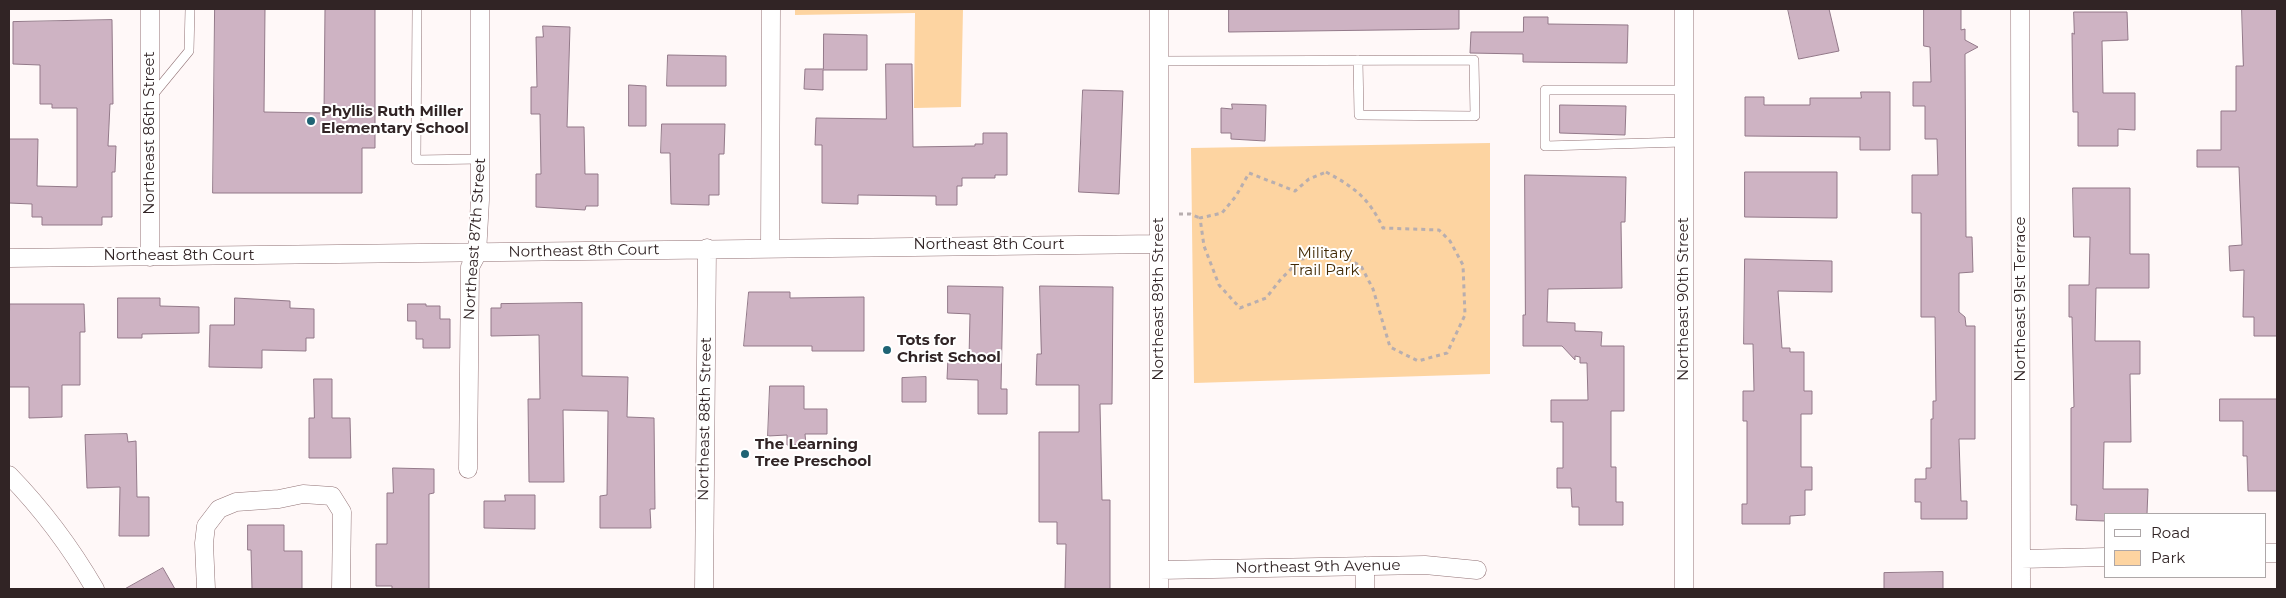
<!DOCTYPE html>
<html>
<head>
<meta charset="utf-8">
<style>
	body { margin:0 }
	#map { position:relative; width:2286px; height:598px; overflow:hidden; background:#fff8f8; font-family:Montserrat,sans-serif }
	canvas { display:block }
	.frame { position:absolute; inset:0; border:10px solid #312425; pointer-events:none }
	.legend { position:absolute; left:2104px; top:513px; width:162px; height:65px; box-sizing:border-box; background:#fff; border:1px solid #ada7a8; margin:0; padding:6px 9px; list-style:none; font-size:15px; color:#312425 }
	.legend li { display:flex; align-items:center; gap:10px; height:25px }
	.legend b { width:25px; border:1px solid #ada7a8 }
</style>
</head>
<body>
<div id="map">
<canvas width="2286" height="598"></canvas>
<div class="frame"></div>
<ul class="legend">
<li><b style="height:6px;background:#fff"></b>Road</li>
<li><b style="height:14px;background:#fdd4a1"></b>Park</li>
</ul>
</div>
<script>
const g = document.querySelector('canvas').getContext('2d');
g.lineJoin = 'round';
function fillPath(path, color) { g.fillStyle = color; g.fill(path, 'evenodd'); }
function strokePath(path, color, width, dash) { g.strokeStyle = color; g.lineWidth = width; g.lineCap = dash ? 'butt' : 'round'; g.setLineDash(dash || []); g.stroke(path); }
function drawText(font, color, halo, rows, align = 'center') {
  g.font = font + ' Montserrat,sans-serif'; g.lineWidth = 4; g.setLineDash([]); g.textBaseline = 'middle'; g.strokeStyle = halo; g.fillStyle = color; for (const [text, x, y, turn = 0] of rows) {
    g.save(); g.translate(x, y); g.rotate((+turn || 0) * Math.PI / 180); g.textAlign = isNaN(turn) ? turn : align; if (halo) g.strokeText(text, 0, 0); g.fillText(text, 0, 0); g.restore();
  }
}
fillPath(new Path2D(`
	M795 9H963L961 107 914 108 915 13 795 15Z
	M1490 143V374L1194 383 1191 148Z`), '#fdd4a1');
const building = new Path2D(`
	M215 9H265L264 112 324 113 325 9H375V148H362V193H213Z
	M1229 9H1459V29L1229 32Z
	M1788 9H1829L1839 51 1799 59Z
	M1924 9H1961V30L1965 29V40L1978 47 1965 54 1966 237H1972L1973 272 1959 273V312L1965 317 1966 326H1975V439H1959L1961 501H1967V519H1921V502H1915V479H1926V468H1931V419H1933V401H1936L1935 317H1921V213H1912V175H1938L1937 139H1925V106H1913V82H1931L1930 47 1924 46Z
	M2242 9H2277V336H2254V317H2243L2244 270 2230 271 2229 246 2242 245 2239 167H2197V150H2221V111H2236V66H2243Z
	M2074 12H2127L2128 40 2102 41 2103 93H2135V130L2118 129V146H2078V112H2073L2072 33 2074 34Z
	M1524 17H1548V24L1628 25 1627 63 1523 62V54L1470 53 1471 32H1523Z
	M112 20 113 104H110L108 146H116L115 172H112V217H102V225H42V217H32V204L9 203V139H38L37 186 77 187V108H52V104H40V65L13 64V22Z
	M543 26 570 27 567 127H584L585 174H598V206H586L585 210 536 207V174H541L540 114H531V87H537L536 37H543Z
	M824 34 867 35V70H823V90L804 89 805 69H823Z
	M668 55 726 56V86H667Z
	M886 64H912L913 147 975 146V144H983V133H1007V175H995V178H962V186H957V205H936V196L858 195V204L822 203V145H815L816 118 886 119Z
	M629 85 646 86V126H629Z
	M1083 90 1123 91 1119 194 1079 192Z
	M1861 92H1890V150H1860V137L1745 136V97H1764V105H1810V98H1861Z
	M1232 104 1266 105 1265 141 1231 139V133H1221V108L1232 109Z
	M1560 105 1626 106 1625 135 1560 133Z
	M662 124H725L724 154H719V195H709V205L671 204 670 153H661Z
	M1745 172H1837V218L1745 217Z
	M1525 175 1626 177 1625 222H1621L1622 288 1548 289 1547 322 1575 323V331L1602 332 1601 346H1624V411H1611V467H1616V502H1623V525H1579V507H1572L1571 488H1557V468H1563V422H1551V400H1588L1587 363H1580V357L1575 356V360L1562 346H1523V315H1525Z
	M2073 188H2130V254H2149V288H2096L2095 341H2140V374H2130L2131 442H2104L2103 489H2148L2147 514H2105V521L2076 520 2077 505H2071V408L2074 407 2072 317H2069V285H2089L2090 237H2074Z
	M1745 259 1832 261V292L1778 291 1782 348H1790V352H1804V391H1812V414H1801V467H1812V490H1805V515L1790 516V524H1742V504H1747V421H1743V391H1754L1753 344H1744Z
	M948 286 1003 287 1001 389H1007V414H978V380L947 379 948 358H969L970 314 948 313Z
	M1040 286 1113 287 1112 404H1100L1102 500H1110V589H1065L1066 544H1057V522H1039V432H1079V385H1036L1037 354H1041Z
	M749 292H790V298L864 297V351H812V346H744Z
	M118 298H160V306L199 307V333L142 334V338H118Z
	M235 298 290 301V308L314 309V338H306V351L262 350V368L209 367 210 325H234Z
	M582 303V376L628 377 627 417 654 418 655 509H650L651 528H600V496L607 495 608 411 563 410 564 482H529L528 399H540L539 335 491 336V308H501V304Z
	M10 304H84L85 332H80V385H62V417L29 418V387H9Z
	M408 304H426V306H440V319H450V348H423V339H416V321H408Z
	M926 377V402H902V378Z
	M314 379H332V418H350L351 458H309V418H314Z
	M770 386H804V409H827V434H805L806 445H787V435L768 436Z
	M2220 399H2277V491H2248L2247 456H2243V421H2220Z
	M127 434 128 442 136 441 137 497H149V536H119L120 487 87 488 85 435Z
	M393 468 434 469V493L429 494V589H392V586H376V544H387V493H393Z
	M505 495H535V529L484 528V501H505Z
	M248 525H284V551H302V589H252L251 550H248Z
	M163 568 175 589H125Z
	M1943 572V589H1884V573Z`);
fillPath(building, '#ceb3c3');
strokePath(building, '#937989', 1);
const service = new Path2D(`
	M417 9 416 160 480 159
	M1159 61 1474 60 1475 116 1359 115 1358 60
	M152 96 189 51 190 9
	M1683 142 1545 146V90H1684`);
const minor = new Path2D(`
	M1159 9V589
	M2020 9 2021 589
	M770 247 771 9
	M150 257V9
	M9 258C392 254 775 247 1159 244
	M468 469 470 267 477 254 480 200V9
	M9 475C44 511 70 546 95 589
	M2265 553H2277
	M2021 559 2105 557
	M1160 570 1425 565 1477 570
	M206 589 204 543 206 526 219 509 236 502 279 499 303 494 332 496 342 512 341 589
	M704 589 707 248
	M1365 589V566
	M1684 589V9`);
strokePath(service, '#927376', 10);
strokePath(minor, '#927376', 19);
strokePath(new Path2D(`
	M1326 172C1354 187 1369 198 1383 228L1439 230 1450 241 1463 265 1465 315 1447 353 1418 361 1390 347 1373 289 1361 266 1340 255 1301 259 1281 279 1266 298 1240 308 1219 285 1204 246 1200 218 1222 213 1236 196 1249 173 1295 191 1309 179Z
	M1179 214H1190L1200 218`), '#b8aeaf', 3, [4, 4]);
strokePath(service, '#fff', 9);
strokePath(minor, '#fff', 18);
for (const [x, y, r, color] of [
	[311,121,5,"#1e6374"],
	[887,350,5,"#1e6374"],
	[745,454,5,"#1e6374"]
]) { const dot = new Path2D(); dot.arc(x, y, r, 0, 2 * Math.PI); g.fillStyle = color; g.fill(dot); strokePath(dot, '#fff', 2); }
drawText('bold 15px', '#312425', '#fff', [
	["Phyllis Ruth Miller",321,112],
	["Elementary School",321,129],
	["Tots for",897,341],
	["Christ School",897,358],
	["The Learning",755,445],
	["Tree Preschool",755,462]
], 'left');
drawText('15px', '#312425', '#fff', [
	["Northeast 86th Street",150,133,-90],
	["Northeast 87th Street",475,239,-86],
	["Northeast 8th Court",989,245],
	["Northeast 8th Court",584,251,-1],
	["Northeast 8th Court",179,256],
	["Northeast 89th Street",1159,299,-90],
	["Northeast 90th Street",1684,299,-90],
	["Northeast 91st Terrace",2021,299,-90],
	["Northeast 88th Street",705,419,-89],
	["Northeast 9th Avenue",1318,567,-1]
]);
drawText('15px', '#422b07', '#fff', [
	["Military",1325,254],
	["Trail Park",1325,271]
]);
</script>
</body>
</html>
